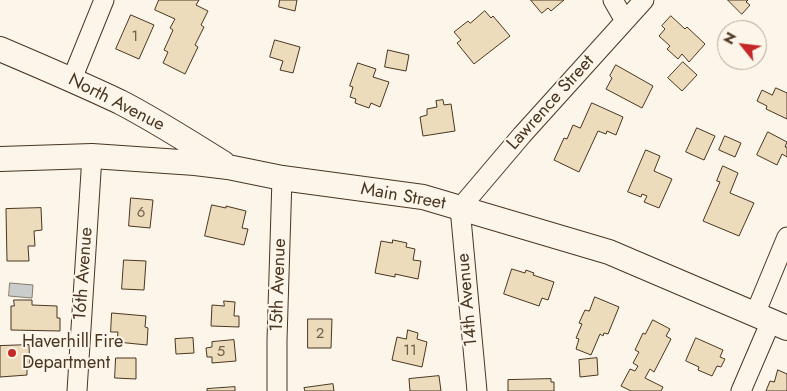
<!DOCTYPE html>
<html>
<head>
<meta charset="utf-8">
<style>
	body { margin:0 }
	#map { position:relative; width:787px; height:391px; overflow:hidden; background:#fbf6e9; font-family:Jost,sans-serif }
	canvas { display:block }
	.north { position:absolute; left:717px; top:20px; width:50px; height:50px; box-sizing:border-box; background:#fbf6e9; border:1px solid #b4a999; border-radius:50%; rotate:299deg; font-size:14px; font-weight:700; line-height:20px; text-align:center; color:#4a3520 }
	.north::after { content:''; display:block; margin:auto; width:18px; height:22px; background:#c62828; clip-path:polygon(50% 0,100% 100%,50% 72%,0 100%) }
</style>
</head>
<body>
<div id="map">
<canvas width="787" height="391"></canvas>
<div class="north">N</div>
</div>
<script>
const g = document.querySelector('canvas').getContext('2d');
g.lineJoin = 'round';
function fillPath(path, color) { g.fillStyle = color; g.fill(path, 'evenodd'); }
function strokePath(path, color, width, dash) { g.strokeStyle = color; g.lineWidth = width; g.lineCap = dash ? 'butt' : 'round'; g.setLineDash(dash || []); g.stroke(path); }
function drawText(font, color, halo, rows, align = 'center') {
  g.font = font + ' Jost,sans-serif'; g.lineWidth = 4; g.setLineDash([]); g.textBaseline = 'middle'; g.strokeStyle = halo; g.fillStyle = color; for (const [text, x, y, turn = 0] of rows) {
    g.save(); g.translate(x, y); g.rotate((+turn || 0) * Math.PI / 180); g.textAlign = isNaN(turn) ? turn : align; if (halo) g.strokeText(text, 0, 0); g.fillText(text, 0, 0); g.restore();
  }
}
const water = new Path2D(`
	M10 283 33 285 32 298 9 296Z`);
fillPath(water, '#c9cecd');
strokePath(water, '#887966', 1);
const building = new Path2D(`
	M159 0H199L196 5 208 11 201 25 204 27 195 45 198 47 185 74 163 63 168 52 164 50 173 30 170 28 175 19 155 10Z
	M280 0H297L295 11 279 7Z
	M531 0H564L551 11 548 8 542 13Z
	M728 0H748L746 2 750 5 742 14Z
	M485 11 491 18 493 16 510 36 474 64 457 43 461 40 454 32 468 21 470 23Z
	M131 15 154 25 139 59 116 49Z
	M671 16 685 29 687 27 705 44 689 62 682 54 678 59 667 49 670 46 659 36 665 29 662 26Z
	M275 40 300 47 293 73 280 70 283 61 270 57Z
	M388 50 409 55 406 71 385 67Z
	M683 62 697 75 682 91 668 78Z
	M358 63 376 69 373 77 389 82 380 107 371 103 369 108 355 103 356 99 350 97 353 87 350 86Z
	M616 65 653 86 642 108 606 89 612 78 610 76Z
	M776 88 787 93V119L766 109 767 106 757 101 762 90 772 95Z
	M443 100 444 105 451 104 455 131 423 136 420 117 427 115V109L437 107 436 101Z
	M592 103 623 117 616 135 607 131 606 134 598 131 579 172 554 160 564 138 567 139 573 125 580 128Z
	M697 128 715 136 704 160 686 152Z
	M768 132 787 142 785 147H787V157L782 154 777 165 757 155Z
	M725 136 741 143 735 157 719 150Z
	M646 150 660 156 654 171 672 179 659 208 644 202 647 196 642 194 641 197 628 192Z
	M723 166 738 173 730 193 754 203 739 236 703 221 720 182 717 181Z
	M131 198 153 200 150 228 129 226Z
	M212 205 226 208V206L246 211 242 228 248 229 244 245 205 236Z
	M41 208 42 230 34 231 35 246H28L29 261H7L6 209Z
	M393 240 407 243 406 247 415 249 413 260 421 261 418 279 395 274V277L375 273 381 241 392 243Z
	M124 260 146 261 144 290 122 289Z
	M512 269 525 273 526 270 534 273 533 275 554 282 548 300 542 298 539 306 504 294Z
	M595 297 619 307 608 334 604 333 603 336 600 334 591 355 576 349 579 339 576 338 582 324 579 323 585 310 589 311Z
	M14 300H32V305L57 306V318H60V331L11 330V306H14Z
	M224 301 235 302 234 316H239V327L211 326 212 305 224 306Z
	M112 313 146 316 145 327 148 328 147 345 117 342 118 332H111Z
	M308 319H332L331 348H308Z
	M653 320 670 329 666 336 671 339 654 372 650 369 645 378 663 387 661 391H631L621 386 630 369 635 371 638 366 633 363 639 352 635 350 643 333 645 334Z
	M408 330 418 333 417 339 427 342 422 367 392 360 397 337 406 339Z
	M193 338 194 353 176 354 175 339Z
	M696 338 723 350 720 357 725 359 721 367 717 366 712 376 698 370 699 367 686 361Z
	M234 340 236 361 212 363V357H207L206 348 212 347V342Z
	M29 345 30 369H27V375L0 377V346Z
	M116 358H136V379L115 378Z
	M597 358 598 375 580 377 579 360Z
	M778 370 787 374V391H766L770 381 774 382Z
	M439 376 441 391H410L409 379Z
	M551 379V382H554V391H508V380Z
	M333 384 334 391H305L304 388Z
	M235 387V391H207V389Z`);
fillPath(building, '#ecdcbc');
strokePath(building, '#4a3520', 1);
const minor = new Path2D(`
	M613 0 625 21
	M72 79 104 0
	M755 314 787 237
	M77 391 92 156
	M277 391V340L282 178
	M477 391 460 208 522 135 644 0
	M741 391 771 321`);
const major = new Path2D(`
	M0 49C40 66 80 83 120 102 155 120 189 142 223 163
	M0 159 92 156 195 163 228 167 282 178 423 197 609 252 787 328`);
strokePath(minor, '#4a3520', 21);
strokePath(major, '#4a3520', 26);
strokePath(minor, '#fbf6e9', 19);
strokePath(major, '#fbf6e9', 24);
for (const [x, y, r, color] of [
	[12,353,5,"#c62828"]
]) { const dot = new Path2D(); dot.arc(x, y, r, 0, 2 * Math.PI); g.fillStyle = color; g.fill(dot); strokePath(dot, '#fbf6e9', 2); }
drawText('15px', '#725f47', null, [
	["1",135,37],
	["6",141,213],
	["2",320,334],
	["11",410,351],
	["5",221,352]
]);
drawText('18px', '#4a3520', '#fbf6e9', [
	["North Avenue",116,103,27],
	["Lawrence Street",551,103,-48],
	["Main Street",403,197,10],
	["16th Avenue",84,274,-86],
	["15th Avenue",279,285,-88],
	["14th Avenue",468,300,-95]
]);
drawText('18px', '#4a3520', '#fbf6e9', [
	["Haverhill Fire",22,343],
	["Department",22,364]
], 'left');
</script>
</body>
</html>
